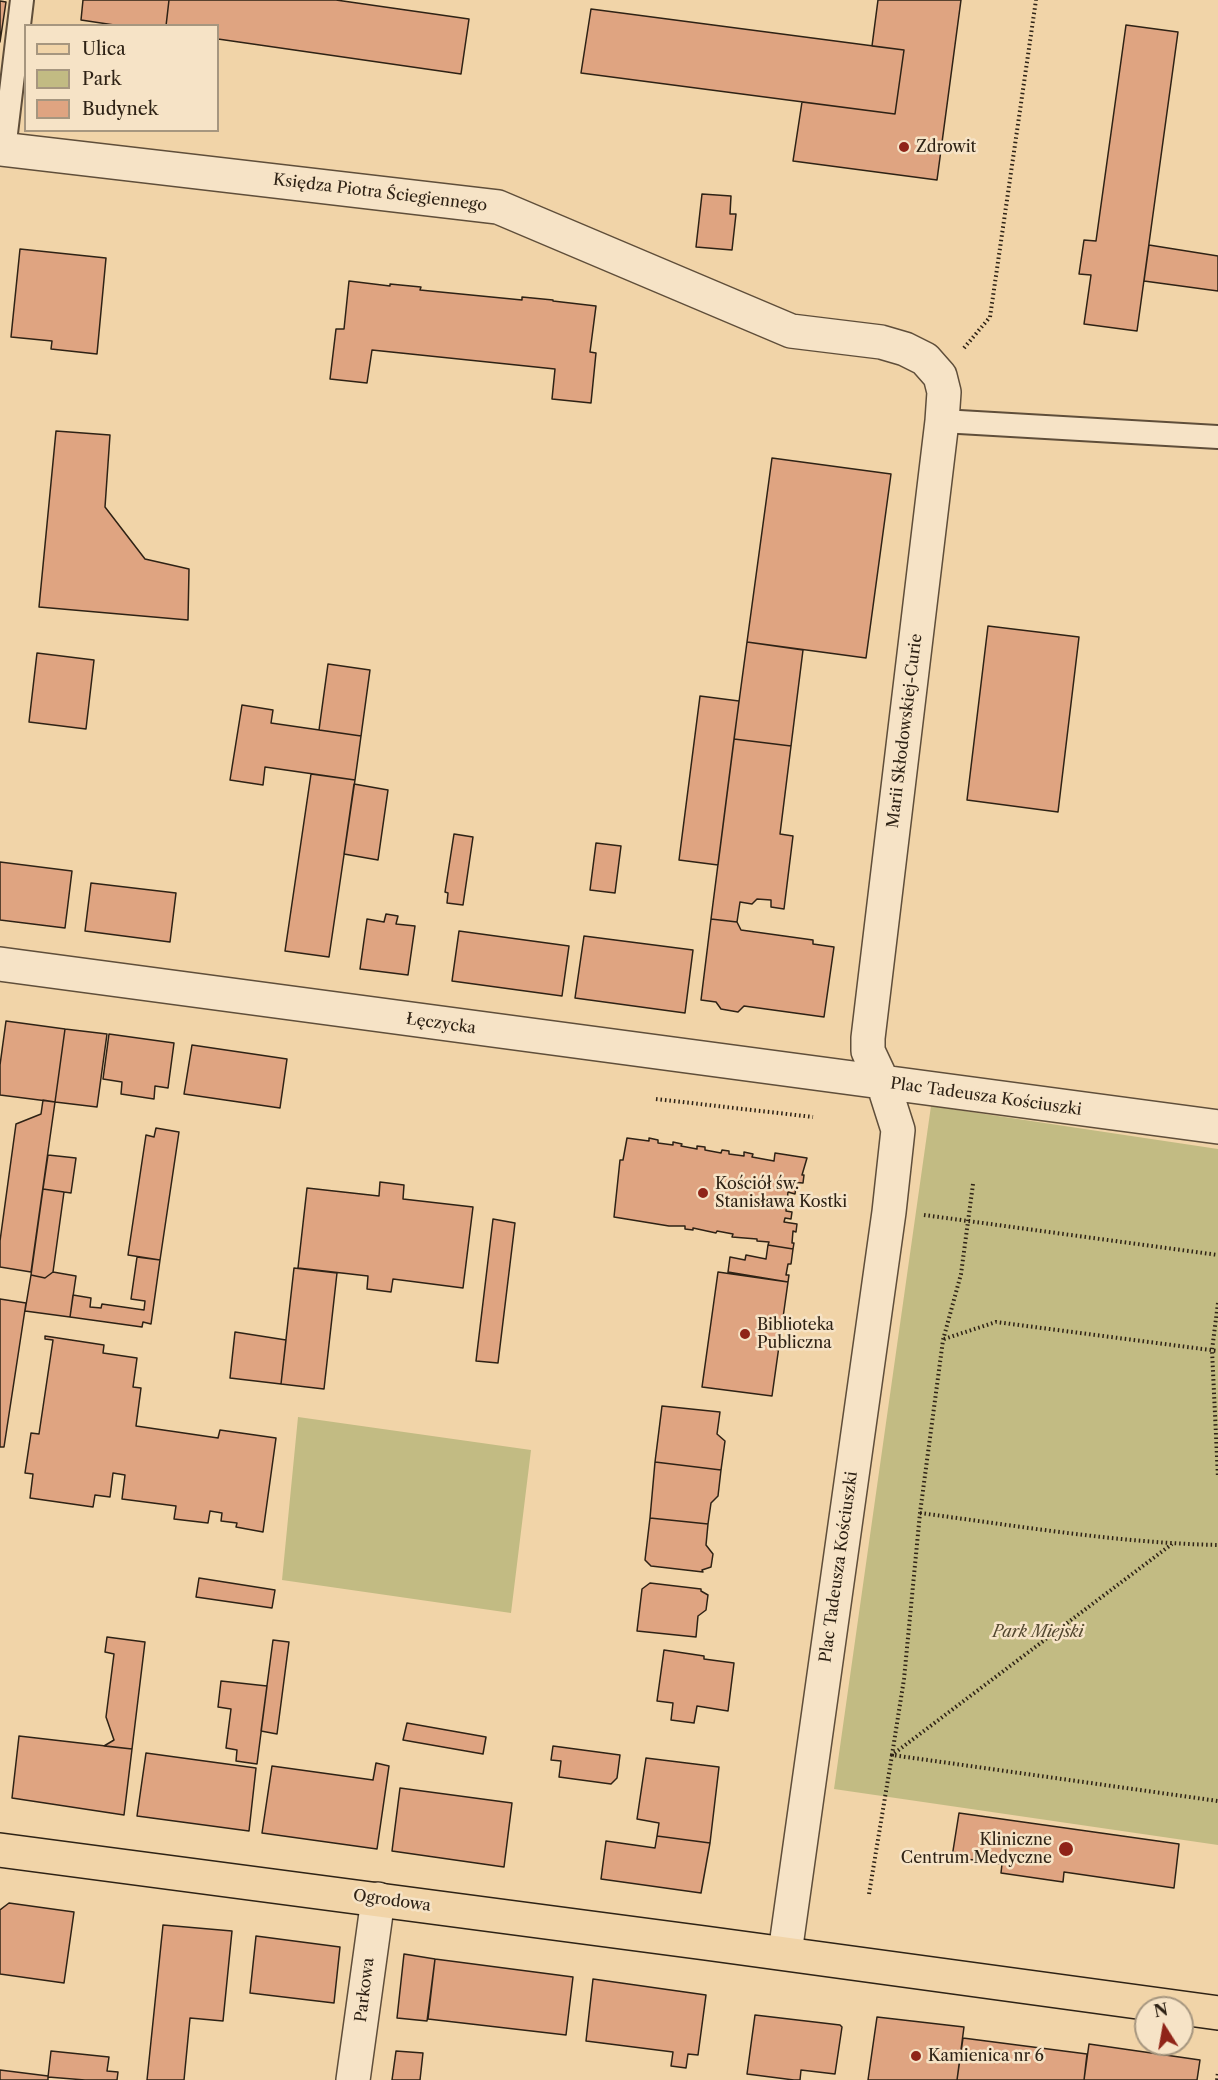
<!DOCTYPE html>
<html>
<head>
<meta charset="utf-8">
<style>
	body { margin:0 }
	#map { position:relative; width:1218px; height:2080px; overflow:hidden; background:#f1d4a8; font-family:"Libre Caslon Text",serif }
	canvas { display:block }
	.legend { position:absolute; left:24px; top:24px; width:195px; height:108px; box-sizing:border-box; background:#f6e3c6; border:2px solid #a6967f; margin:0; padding:8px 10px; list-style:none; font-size:18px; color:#2e2215 }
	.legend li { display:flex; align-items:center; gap:12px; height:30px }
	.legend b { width:30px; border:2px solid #a6967f }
	.north { position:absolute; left:1134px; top:1996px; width:60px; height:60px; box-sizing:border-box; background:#f6e3c6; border:2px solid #a6967f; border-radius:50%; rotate:349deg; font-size:16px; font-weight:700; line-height:24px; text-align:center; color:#2e2215 }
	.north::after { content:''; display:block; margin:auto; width:21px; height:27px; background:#8f2418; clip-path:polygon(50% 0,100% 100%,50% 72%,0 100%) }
</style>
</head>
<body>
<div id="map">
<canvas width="1218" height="2080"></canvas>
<ul class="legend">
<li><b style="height:8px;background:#f1d4a8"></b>Ulica</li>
<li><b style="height:16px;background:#c2bb83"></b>Park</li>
<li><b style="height:16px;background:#dfa481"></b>Budynek</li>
</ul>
<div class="north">N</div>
</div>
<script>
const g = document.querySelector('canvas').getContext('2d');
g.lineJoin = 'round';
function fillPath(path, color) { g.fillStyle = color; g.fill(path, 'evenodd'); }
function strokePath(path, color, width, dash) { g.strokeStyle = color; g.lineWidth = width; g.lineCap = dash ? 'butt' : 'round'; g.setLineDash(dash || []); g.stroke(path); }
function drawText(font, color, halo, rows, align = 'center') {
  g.font = font + ' "Libre Caslon Text",serif'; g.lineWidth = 5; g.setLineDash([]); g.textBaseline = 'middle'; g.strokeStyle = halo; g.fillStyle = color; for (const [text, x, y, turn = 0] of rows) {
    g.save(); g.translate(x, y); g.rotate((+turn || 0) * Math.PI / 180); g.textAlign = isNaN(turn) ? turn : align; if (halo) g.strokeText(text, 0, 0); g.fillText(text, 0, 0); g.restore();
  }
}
fillPath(new Path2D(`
	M931 1106 1218 1149V1845L834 1789Z
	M298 1417 531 1450 511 1613 282 1580Z`), '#c2bb83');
const building = new Path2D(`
	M83 0H169L166 26H121L81 20Z
	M169 0H336L469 19 461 74 218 39V26H166Z
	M878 0H961L937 180 793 161 802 102 895 114 904 50 872 46Z
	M0 1 6 2 0 42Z
	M591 9 904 50 895 114 581 73Z
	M1126 25 1178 32 1137 331 1084 324 1091 275 1079 274 1084 240 1096 241Z
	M702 194 731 196 730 214H736L732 250 696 247Z
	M1149 245 1218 256V291L1144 281Z
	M20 249 106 258 97 354 51 349 52 341 11 337Z
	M349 281 390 286V284L421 287 420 290 522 300V297L553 300V301L596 306 590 352 596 353 591 403 552 399 555 369 372 350 367 383 330 379 336 329H344Z
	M56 431 110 435 105 507 145 559 189 569 188 620 39 607Z
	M772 458 891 474 866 658 747 642Z
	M988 626 1079 637 1058 812 967 800Z
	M747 642 803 650 791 746 734 739Z
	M37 653 94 660 86 729 29 722Z
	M328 664 370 670 361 736 319 730Z
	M700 696 739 701 718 865 679 860Z
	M242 705 273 710 271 723 361 736 355 780 265 767 263 785 230 780Z
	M734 739 791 746 780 834 793 836 784 909 771 907V900L757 899 752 904 740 902 737 922 711 919Z
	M311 774 355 780 329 957 285 951Z
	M354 784 388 790 378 860 344 854Z
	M454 834 473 837 463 905 447 903 448 893 445 892Z
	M596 843 621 846 615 893 590 890Z
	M0 862 72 871 65 928 0 920Z
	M91 883 176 893 170 942 85 931Z
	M386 914 398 916 396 924 415 926 408 975 360 969 367 919 384 922Z
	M711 919 737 922 741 930 813 940V944L834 947 824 1017 744 1006 738 1012 721 1009 716 1002 701 1000Z
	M459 931 569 946 562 996 452 981Z
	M584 936 693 950 685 1013 575 998Z
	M6 1021 65 1029 55 1102 0 1095V1065Z
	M65 1029 107 1034 97 1107 55 1102Z
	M109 1034 174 1043 168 1088 155 1086 154 1099 121 1094 122 1082 103 1079Z
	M192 1045 287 1059 280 1108 184 1094Z
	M43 1100 55 1102 31 1272 0 1267V1241L16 1124 41 1114Z
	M156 1128 179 1132 160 1260 128 1255 146 1135 154 1137Z
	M627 1138 649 1141V1138L658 1140V1143L673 1145V1142L682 1144 681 1146 697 1149V1146L705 1147V1150L721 1153 722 1150 729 1151V1154L744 1156V1152L753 1154 752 1157 774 1161 775 1153 807 1158 802 1175H804L803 1183 791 1182 790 1185 796 1186 795 1194 788 1192 786 1211 792 1212 791 1219 785 1218 784 1222 797 1224 796 1232 793 1231 792 1243H794L793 1249 768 1245 769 1242 757 1241V1239L732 1237 733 1234 717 1231 716 1233 693 1228V1230L685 1229V1226H669L614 1217 620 1160H623Z
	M48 1155 76 1158 71 1193 43 1189Z
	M380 1182 404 1185 403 1199 473 1207 463 1288 393 1279 391 1292 367 1289 368 1276 298 1268 307 1188 379 1196Z
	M43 1189 64 1192 53 1272 45 1278 31 1275Z
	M493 1219 515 1223 498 1363 476 1361Z
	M768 1245 793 1249 791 1264H788L786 1275H789L788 1282 728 1272 730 1257 745 1260 746 1255 766 1259Z
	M137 1257 160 1260 151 1324 143 1322 142 1327 70 1317 73 1295 91 1298 90 1307 101 1308 102 1304 144 1310 145 1301 131 1299Z
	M294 1268 337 1273 324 1389 281 1384Z
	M53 1272 76 1276 70 1317 25 1311 31 1275 45 1278Z
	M718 1272 788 1282 772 1396 702 1387Z
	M0 1299 26 1303 4 1447H0Z
	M235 1332 286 1340 281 1384 230 1378Z
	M45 1336 104 1345 103 1353 137 1358 133 1387 141 1388 136 1426 218 1438 220 1430 276 1438 263 1532 236 1527 237 1523 221 1521 222 1513 210 1511 208 1523 174 1519 176 1506 122 1499 125 1475 113 1473 110 1497 95 1495 93 1507 30 1498 33 1474 25 1473 31 1433 39 1434 53 1340 45 1339Z
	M662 1406 720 1412 717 1434 725 1441 721 1470 655 1462Z
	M655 1462 721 1470 718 1496 711 1503 708 1524 650 1518Z
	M650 1518 708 1524 706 1545 713 1554 711 1567 702 1570 703 1572 651 1566 645 1560Z
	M199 1578 275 1590 272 1608 196 1597Z
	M650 1583 701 1589V1591L708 1595 706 1610 698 1616 696 1637 637 1631 642 1589Z
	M107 1637 145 1642 132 1749 104 1746 114 1740 106 1717 114 1654 105 1652Z
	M273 1640 289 1642 277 1734 261 1731Z
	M664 1650 704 1656V1659L734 1663 728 1711 697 1706 694 1723 671 1720 673 1703 657 1701Z
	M221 1681 267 1686 257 1764 236 1761 237 1750 226 1748 231 1709 218 1707Z
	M407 1723 486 1737 483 1754 403 1740Z
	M19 1736 132 1749 124 1815 12 1798Z
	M553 1746 620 1755 617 1778 611 1784 559 1777 561 1761 551 1760Z
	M146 1753 256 1768 249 1831 137 1816Z
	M646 1758 719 1767 710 1843 657 1836 659 1823 637 1819Z
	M376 1763 389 1766 377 1849 262 1833 272 1766 373 1780Z
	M400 1788 512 1803 504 1867 392 1851Z
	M959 1813 1179 1844 1174 1888 1064 1872 1063 1882 1001 1873 1002 1864 952 1857Z
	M657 1836 710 1843 701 1893 601 1879 606 1841 655 1848Z
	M9 1903 74 1912 64 1983 0 1974V1910Z
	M163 1925 232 1931 223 2021 190 2018 184 2080H147Z
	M256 1936 340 1947 334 2003 250 1993Z
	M404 1954 435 1959 427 2021 397 2018Z
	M435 1959 573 1977 566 2035 428 2019Z
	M593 1979 706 1995 698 2055 688 2054 686 2068 671 2066 673 2052 586 2041Z
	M755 2015 840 2025 842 2027 835 2074 801 2070 800 2080H794L747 2074Z
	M877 2017 964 2027 957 2080H868Z
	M963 2038 1087 2054 1084 2080H957Z
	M1089 2044 1200 2060 1197 2080H1084Z
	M51 2051 109 2057 107 2071 118 2072 117 2080H85L48 2077Z
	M396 2051 423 2053 420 2080H392Z
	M0 2070 48 2076V2080H0Z`);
fillPath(building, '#dfa481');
strokePath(building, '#2e2215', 1.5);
const lane = new Path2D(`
	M4 150 22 0
	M942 421 1218 437`);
const street = new Path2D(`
	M0 149 498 207 791 331 881 342 905 349 925 359 940 376 944 392 942 421 868 1038V1051L883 1083 898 1130 889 1212 785 1953
	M0 964 1218 1127
	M353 2080 378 1899`);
const primary = new Path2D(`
	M0 1850 705 1943 1218 2013`);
strokePath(lane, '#5f4e3a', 26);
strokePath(street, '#5f4e3a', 36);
strokePath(primary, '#2e2215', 36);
strokePath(new Path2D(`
	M964 348 990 317 1036 0
	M656 1099 813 1117
	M973 1184 961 1274 943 1340 920 1513 904 1679 892 1755 1218 1801
	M924 1215 1218 1255
	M1218 1303 1212 1350 1218 1478
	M944 1339 996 1322 1218 1351
	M920 1513C1019 1526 1118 1543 1218 1545
	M869 1894 892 1755 1172 1544
	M1217 2080 1218 2072`), '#2e2215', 4, [1.5, 3]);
strokePath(lane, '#f6e3c6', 22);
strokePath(street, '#f6e3c6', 33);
strokePath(primary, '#f1d4a8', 33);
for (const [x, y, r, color] of [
	[904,147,6,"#8f2418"],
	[703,1193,6,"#8f2418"],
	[745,1334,6,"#8f2418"],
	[1066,1849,8,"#8f2418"],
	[916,2056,6,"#8f2418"]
]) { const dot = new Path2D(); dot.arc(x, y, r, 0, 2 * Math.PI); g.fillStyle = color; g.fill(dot); strokePath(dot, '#f6e3c6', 2); }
drawText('16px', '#2e2215', '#f6e3c6', [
	["Zdrowit",916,147],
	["Kościół św.",715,1184],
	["Stanisława Kostki",715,1202],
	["Biblioteka",757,1325],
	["Publiczna",757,1343],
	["Kliniczne",1052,1840,"right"],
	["Centrum Medyczne",1052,1858,"right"],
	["Kamienica nr 6",928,2056]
], 'left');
drawText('16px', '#2e2215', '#f6e3c6', [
	["Księdza Piotra Ściegiennego",380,193,7],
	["Marii Skłodowskiej-Curie",905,731,-83],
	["Łęczycka",441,1024,8],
	["Plac Tadeusza Kościuszki",986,1097,8],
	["Plac Tadeusza Kościuszki",839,1567,-82],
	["Ogrodowa",392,1901,8],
	["Parkowa",365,1990,-83]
]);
drawText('italic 16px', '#534830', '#f6e3c6', [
	["Park Miejski",1038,1632]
]);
</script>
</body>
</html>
